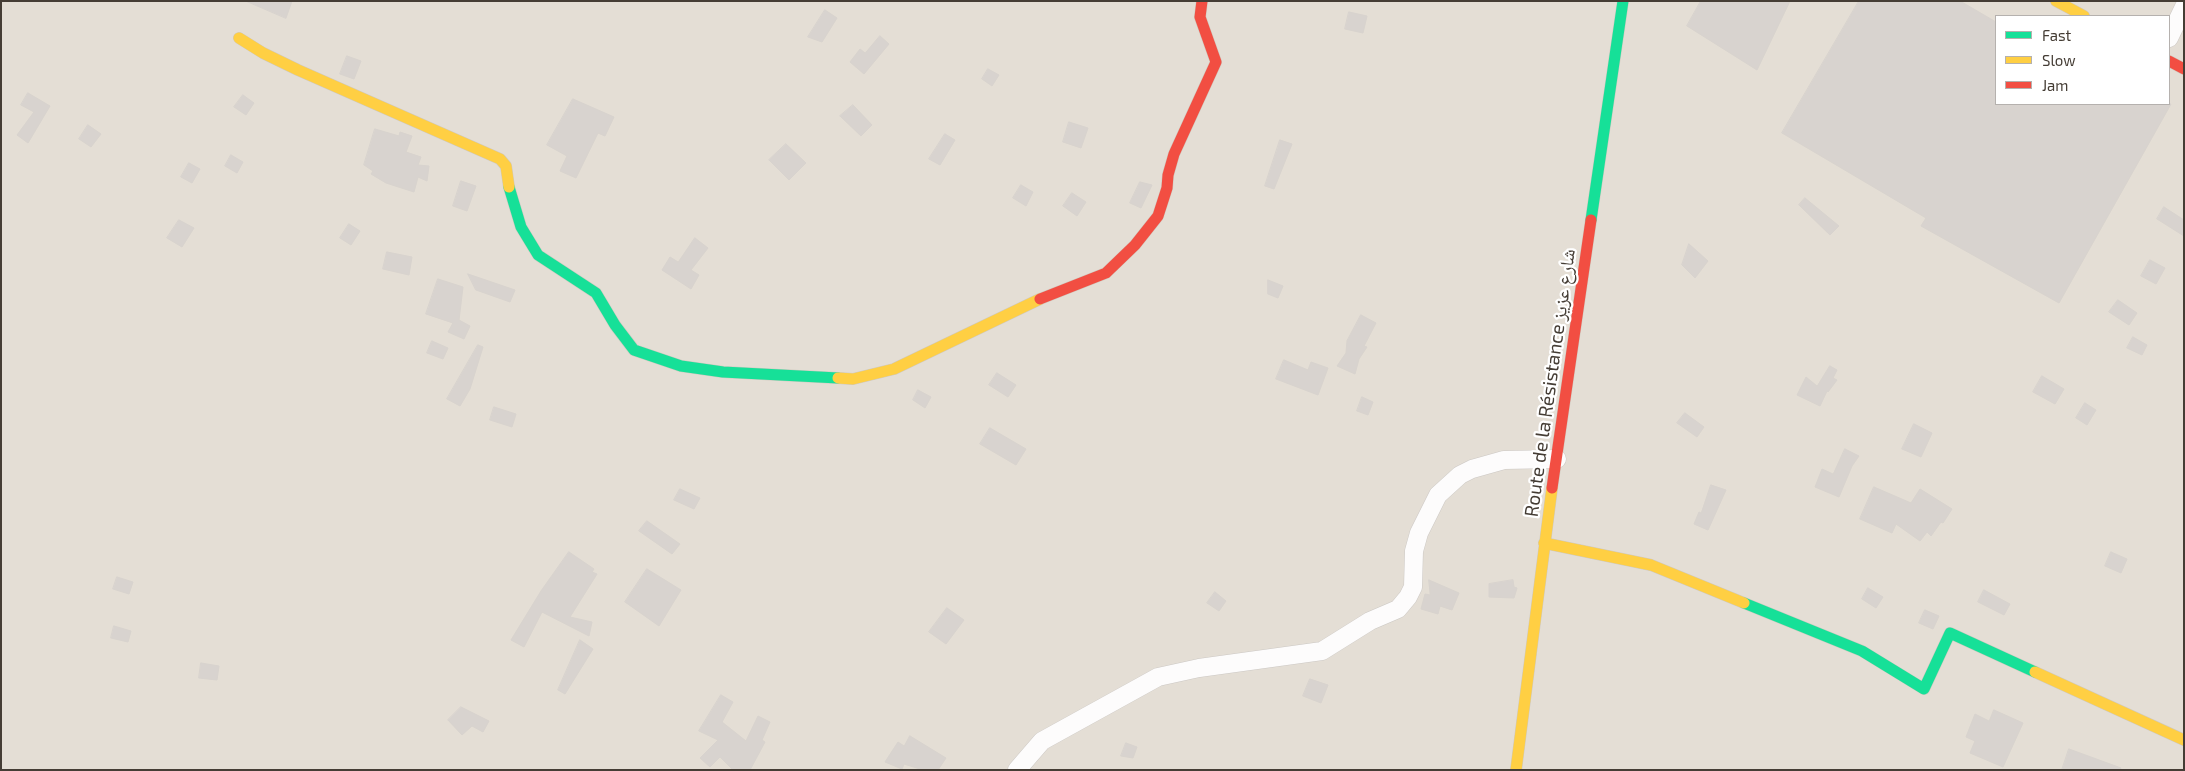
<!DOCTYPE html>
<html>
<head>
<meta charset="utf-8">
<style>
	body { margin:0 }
	#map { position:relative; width:2185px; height:771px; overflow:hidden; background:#f0ece8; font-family:"Exo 2",sans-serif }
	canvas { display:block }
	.frame { position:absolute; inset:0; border:2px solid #453d35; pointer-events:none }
	.legend { position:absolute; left:1995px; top:15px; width:175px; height:90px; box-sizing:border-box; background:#fff; border:1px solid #b5b1ae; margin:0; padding:6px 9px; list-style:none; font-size:15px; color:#453d35 }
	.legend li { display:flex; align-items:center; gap:10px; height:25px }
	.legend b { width:25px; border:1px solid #b5b1ae }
</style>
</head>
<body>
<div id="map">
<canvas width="2185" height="771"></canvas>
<div class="frame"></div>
<ul class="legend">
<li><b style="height:6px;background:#16e098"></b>Fast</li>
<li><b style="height:6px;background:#ffcf43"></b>Slow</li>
<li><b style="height:6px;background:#f24e42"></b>Jam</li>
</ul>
</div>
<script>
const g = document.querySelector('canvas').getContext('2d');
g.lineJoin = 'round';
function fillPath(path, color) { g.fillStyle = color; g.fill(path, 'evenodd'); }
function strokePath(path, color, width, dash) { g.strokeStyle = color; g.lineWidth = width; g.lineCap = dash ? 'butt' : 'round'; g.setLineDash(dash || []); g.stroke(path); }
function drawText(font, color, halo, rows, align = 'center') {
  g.font = font + ' "Exo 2","Noto Naskh Arabic",sans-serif'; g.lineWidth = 4.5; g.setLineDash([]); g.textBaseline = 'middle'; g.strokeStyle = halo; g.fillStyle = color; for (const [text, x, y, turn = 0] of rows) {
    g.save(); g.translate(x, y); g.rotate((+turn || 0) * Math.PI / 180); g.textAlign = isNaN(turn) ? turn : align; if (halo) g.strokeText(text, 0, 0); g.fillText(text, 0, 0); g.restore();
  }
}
fillPath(new Path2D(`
	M1 1H2184V770H1ZM1996 16H2169V104H1996Z`), '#e4ded5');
const building = new Path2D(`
	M246 1H292L286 18Z
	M1701 1H1790L1757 70 1687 26Z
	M1859 1H1960L1996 22V104H2171L2059 303 1921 226 1926 218 1782 133Z
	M825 10 837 18 822 42 808 37Z
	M1349 12 1367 16 1363 33 1345 29Z
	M880 36 889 44 864 74 850 62 860 49 865 53Z
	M347 56 361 61 354 79 340 74Z
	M988 69 999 75 992 86 982 79Z
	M28 93 50 106 28 143 17 135 34 112 21 105Z
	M243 95 254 103 246 115 234 107Z
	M573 99 614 117 605 136 598 133 576 178 560 171 567 156 547 145Z
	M853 105 872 125 861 136 840 116Z
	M1069 122 1088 128 1081 148 1063 142Z
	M88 125 101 134 91 147 79 139Z
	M375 129 399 136 400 132 412 136 406 152 421 157 418 165 429 166 427 181 418 177 414 192 386 183 371 174 373 171 364 165Z
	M945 134 955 140 940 165 929 159Z
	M1280 140 1292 144 1274 189 1265 186Z
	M786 144 806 163 789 180 769 160Z
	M231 155 243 162 237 173 225 166Z
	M189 163 200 169 192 183 181 177Z
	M461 181 476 186 467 211 453 206Z
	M1140 182 1152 185 1141 208 1130 203Z
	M1021 185 1033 192 1026 206 1013 198Z
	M1072 193 1086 202 1077 216 1063 206Z
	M1805 198 1839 226 1830 235 1799 205Z
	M2164 207 2184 220V236L2157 219Z
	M179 220 194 228 182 247 167 238Z
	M349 224 360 231 351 245 340 238Z
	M695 238 708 248 691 270 699 275 691 289 662 270 670 257 678 262Z
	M1689 244 1708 261 1695 278 1682 265Z
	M387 252 412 257 409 275 383 269Z
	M2150 260 2165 268 2156 284 2141 276Z
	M468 274 515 290 510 302 476 290Z
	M438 279 463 287 459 320 470 326 464 339 448 332 453 323 426 314Z
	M1268 280 1283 286 1278 298 1268 294Z
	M2118 300 2137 313 2129 325 2109 312Z
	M1361 315 1376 323 1364 346 1367 347 1359 359 1355 374 1337 366 1346 353 1347 341Z
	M2133 337 2147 345 2142 355 2127 348Z
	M432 341 448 348 443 359 427 353Z
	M478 345 483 347 470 389 460 406 447 399Z
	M1284 360 1308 370 1311 362 1328 368 1318 395 1276 379Z
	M1830 366 1837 370 1833 378 1837 380 1828 392 1827 391 1820 406 1797 395 1806 377 1817 386Z
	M997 373 1016 385 1008 397 989 385Z
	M2042 376 2064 389 2055 404 2033 392Z
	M918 390 931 397 925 408 913 400Z
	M1362 397 1373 402 1368 415 1357 411Z
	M2085 403 2096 410 2087 425 2076 418Z
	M494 407 516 414 512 427 490 420Z
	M1685 413 1704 427 1697 437 1677 423Z
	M1914 424 1932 433 1921 457 1902 449Z
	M990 428 1026 449 1016 465 980 444Z
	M1845 449 1859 456 1852 466 1839 497 1815 487 1822 469 1833 474Z
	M1711 485 1726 490 1708 530 1694 524 1699 512 1701 513Z
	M1874 487 1911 503 1920 489 1952 509 1943 523 1941 522 1931 536 1927 532 1920 541 1896 524 1892 533 1860 519Z
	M680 489 700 498 694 509 674 500Z
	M647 521 680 544 672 554 639 531Z
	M569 552 594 569 592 572 597 574 570 617 592 622 589 636 542 612 524 647 511 640 541 591Z
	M2111 552 2127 559 2121 573 2105 566Z
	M647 569 681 590 659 626 625 602Z
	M117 577 133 582 129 594 113 589Z
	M1429 580 1459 593 1452 610 1440 606 1438 614 1421 609 1425 594 1430 595Z
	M1513 580 1514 587 1517 588 1514 598 1489 597V584Z
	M1868 588 1883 597 1876 608 1862 599Z
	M1984 590 2010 604 2004 615 1978 602Z
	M1215 592 1226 601 1219 611 1207 603Z
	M947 608 964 620 946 644 929 632Z
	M1925 610 1939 616 1933 629 1919 623Z
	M114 626 131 631 128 642 111 638Z
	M580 640 593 649 565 694 558 690Z
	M201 663 219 666 217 680 199 678Z
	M1310 679 1328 685 1321 703 1303 696Z
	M721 695 733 702 722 722 746 741 758 716 770 722 762 740 765 742 750 770H733L720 757 710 767 700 758 718 740 699 731Z
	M461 707 489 721 483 732 472 726 462 735 448 720Z
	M1994 710 2023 723 2003 767 1970 753 1975 741 1966 737 1975 714 1989 721Z
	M910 736 946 758 938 770H923L904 764 902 769 885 762 898 742 904 746Z
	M1126 743 1137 747 1133 758 1121 756Z
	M2069 749 2121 768 2120 770H2062Z`);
fillPath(building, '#d8d3cf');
strokePath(building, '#d8d3ce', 1);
const street = new Path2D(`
	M2169 38 2184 7
	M1017 770 1042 741 1158 677 1199 668 1322 651 1370 621 1398 609 1408 597 1413 587 1414 551 1419 533 1438 495 1460 475 1472 469 1504 460 1557 459`);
const fast = new Path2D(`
	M509 187 521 227 538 255 596 293 615 325 634 350 681 366 723 372 838 378
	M1591 220 1623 1
	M1744 603 1862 651 1924 689 1950 633 2035 672`);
const slow = new Path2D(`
	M2056 1 2084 16
	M239 38 263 53 298 70 500 159 506 166 509 187
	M838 378 853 379 894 369 1040 299
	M1544 543 1651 565 1744 603
	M2035 672 2184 740
	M1516 770 1552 488`);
const jam = new Path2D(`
	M2169 61 2184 69
	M1040 299 1106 273 1135 245 1158 216 1167 188 1168 175 1174 154 1216 62 1200 17 1202 1
	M1552 488 1591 220`);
strokePath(street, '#ccc8c4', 19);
strokePath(fast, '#cfc9bf', 12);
strokePath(slow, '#cfc9bf', 12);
strokePath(jam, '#cfc9bf', 12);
strokePath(street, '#fdfcfc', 18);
strokePath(fast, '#16e098', 11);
strokePath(slow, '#ffcf43', 11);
strokePath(jam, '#f24e42', 11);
drawText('19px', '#453d35', '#fff', [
	["Route de la Résistance شارع عزيز",1550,383,-82]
]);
</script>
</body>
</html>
